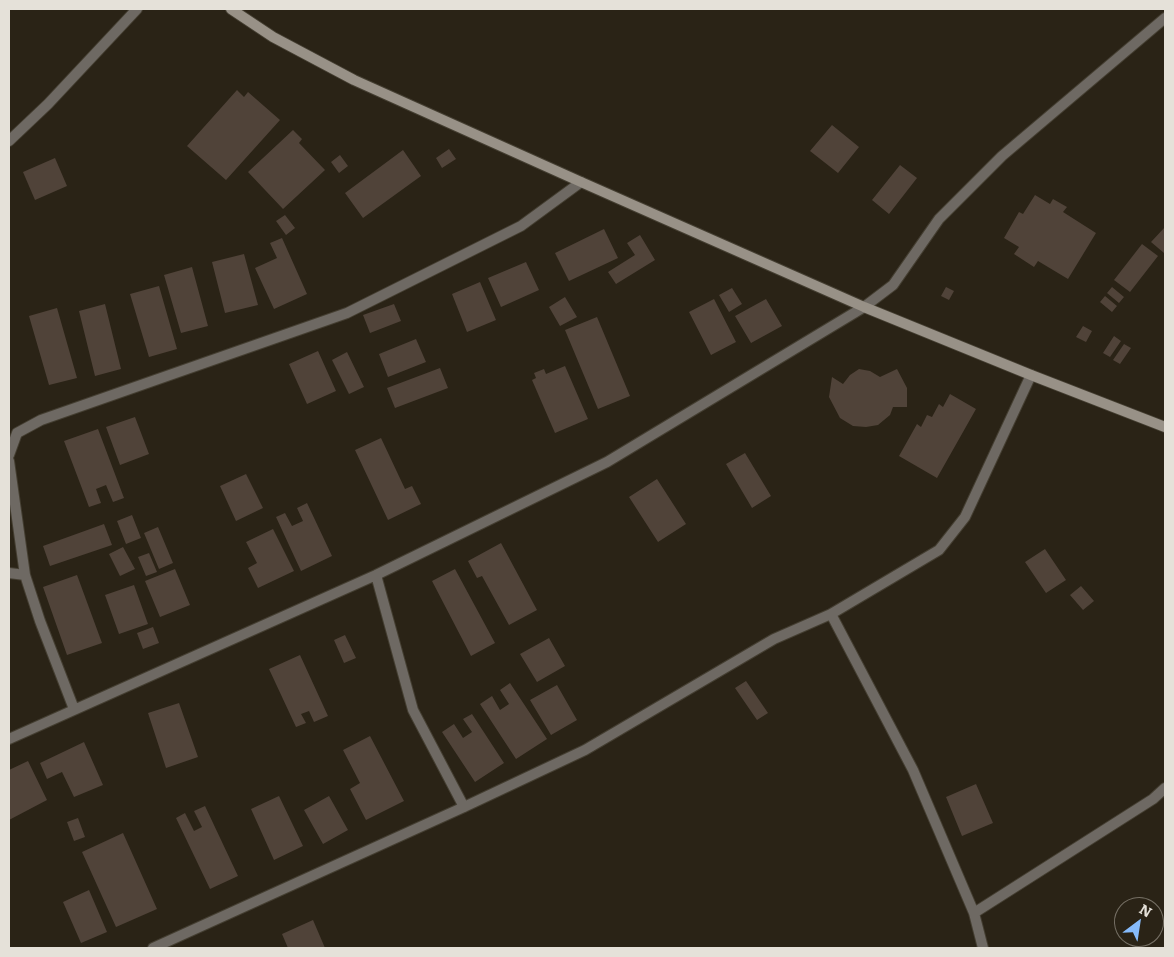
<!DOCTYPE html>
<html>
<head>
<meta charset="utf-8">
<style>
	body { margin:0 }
	#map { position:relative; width:1174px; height:957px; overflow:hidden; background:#2a2316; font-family:Literata,serif }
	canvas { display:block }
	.frame { position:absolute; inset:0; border:10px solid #e5e1d9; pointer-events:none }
	.north { position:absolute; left:1114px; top:897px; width:50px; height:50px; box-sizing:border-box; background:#2a2316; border:1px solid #756f64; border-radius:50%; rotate:31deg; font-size:14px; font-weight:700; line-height:20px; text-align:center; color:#e5e1d9 }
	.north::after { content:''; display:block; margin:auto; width:18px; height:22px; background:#86bbfb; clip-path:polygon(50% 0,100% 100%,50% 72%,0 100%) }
</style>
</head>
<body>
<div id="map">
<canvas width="1174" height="957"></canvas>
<div class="frame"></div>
<div class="north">N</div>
</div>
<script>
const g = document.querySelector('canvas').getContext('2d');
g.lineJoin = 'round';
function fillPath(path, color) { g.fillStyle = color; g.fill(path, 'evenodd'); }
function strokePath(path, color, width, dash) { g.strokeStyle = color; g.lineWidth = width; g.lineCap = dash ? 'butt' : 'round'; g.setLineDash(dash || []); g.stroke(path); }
fillPath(new Path2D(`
	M237 90 244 97 248 92 280 120 226 180 187 146Z
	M832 125 859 147 838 173 810 151Z
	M293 130 302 139 299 143 325 170 283 209 248 172Z
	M449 149 456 159 442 168 436 158Z
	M403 150 421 176 363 218 345 193Z
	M340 155 348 166 339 173 331 162Z
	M55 158 67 186 35 200 23 172Z
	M900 165 917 178 889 214 872 200Z
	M1035 195 1050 204 1053 199 1067 207 1063 212 1096 233 1068 279 1038 261 1034 267 1014 254 1019 247 1004 238 1019 212 1023 214Z
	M285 215 295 228 286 235 276 221Z
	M1165 227V252L1164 253 1151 242Z
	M604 229 618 258 569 281 555 253Z
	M640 235 655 260 616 284 608 272 635 255 627 243Z
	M282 238 307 294 274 309 255 268 277 258 270 243Z
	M1142 244 1158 256 1130 292 1114 280Z
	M244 254 258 305 225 313 212 262Z
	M526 262 539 290 501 307 488 278Z
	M192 267 208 326 181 333 164 275Z
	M480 282 496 320 467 332 452 294Z
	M159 286 177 349 149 357 130 294Z
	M946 287 954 291 949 300 941 296Z
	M1112 287 1124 297 1119 303 1107 293Z
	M732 288 742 304 729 312 719 295Z
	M1105 296 1117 306 1112 312 1100 302Z
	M565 297 577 317 560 326 549 307Z
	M714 299 736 342 711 355 689 312Z
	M766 299 782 326 751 343 735 316Z
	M105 304 121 369 95 376 79 311Z
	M394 304 401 321 370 333 363 315Z
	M57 308 77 378 49 385 29 316Z
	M597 317 630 396 598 409 565 330Z
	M1083 326 1092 331 1086 342 1076 337Z
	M1114 336 1121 341 1110 357 1103 353Z
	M416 339 426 362 388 377 379 354Z
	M1124 344 1131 348 1120 364 1113 360Z
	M318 351 336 391 307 404 289 364Z
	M347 352 364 387 349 394 332 360Z
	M565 366 588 419 555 433 532 380 536 378 534 373 544 369 546 374Z
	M440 368 448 388 395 408 387 388Z
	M859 369 870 371 880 377 897 369 907 388V407H893L890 415 878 425 866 427 853 426 840 418 829 397 832 377 843 384 850 375Z
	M950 394 976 409 937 478 899 456 917 424 921 427 927 415 932 417 939 404 943 407Z
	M135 417 149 454 120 465 106 427Z
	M98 429 124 498 113 502 106 485 96 489 101 503 89 507 64 441Z
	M381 438 405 489 412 486 421 504 388 520 355 450Z
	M745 453 771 496 752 508 726 464Z
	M246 474 263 508 236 521 220 486Z
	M657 479 686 524 658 542 629 497Z
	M307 503 332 556 301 571 276 517 285 513 292 526 303 521 297 508Z
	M132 515 141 538 126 544 117 521Z
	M104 524 112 545 50 566 43 546Z
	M158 527 173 563 159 569 144 533Z
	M273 529 294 571 258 588 248 568 257 563 246 542Z
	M501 543 537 610 509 625 482 576 477 578 468 561Z
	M123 547 135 569 120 576 109 554Z
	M1045 549 1066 580 1046 593 1025 562Z
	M149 553 157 572 146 576 138 557Z
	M175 569 190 605 160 617 145 581Z
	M455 569 495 643 471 656 432 581Z
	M77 575 102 643 67 655 43 587Z
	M134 585 148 624 119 634 105 595Z
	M1081 586 1094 601 1083 610 1070 595Z
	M153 627 159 643 143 649 137 633Z
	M345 635 356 658 344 663 334 640Z
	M549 638 565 666 537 682 520 654Z
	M300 655 328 716 314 722 309 711 301 714 306 723 296 727 269 669Z
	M746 681 768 713 757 720 735 688Z
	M510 683 547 739 516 759 480 704 492 696 500 710 509 704 500 690Z
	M557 685 577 720 551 735 530 700Z
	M179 703 198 757 166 768 148 713Z
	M472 714 504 763 475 782 442 732 454 724 463 738 472 732 463 719Z
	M370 736 404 801 366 820 350 789 360 783 343 750Z
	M84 742 103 785 74 797 62 772 47 779 40 763Z
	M28 761 47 800 9 820V770Z
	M976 784 993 823 962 836 946 797Z
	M279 796 303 846 274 860 251 809Z
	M329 796 348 830 323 844 304 810Z
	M205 806 238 876 210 889 176 818 185 813 194 831 202 827 194 811Z
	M78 818 85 837 74 841 67 822Z
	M123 833 157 909 116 927 82 852Z
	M89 890 107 932 81 943 63 902Z
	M313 920 325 948H288L282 934Z`), '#504339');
const minor = new Path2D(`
	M9 141 48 104 137 9
	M9 455 17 433 41 420 347 313 521 226 581 182
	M9 461 25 575 40 621 74 709
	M9 573 25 575
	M376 575 413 710 464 807
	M831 614 913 770 974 913 983 948
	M9 739 376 575 607 462 864 307 893 285 939 219 1002 156 1165 18
	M974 913 1153 799 1165 788
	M153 948 464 807 585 750 774 639 831 614 939 550 965 517 1031 375`);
const secondary = new Path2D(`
	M231 9 273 37 354 80 581 182 864 307 1031 375 1165 427`);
strokePath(minor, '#443e31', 12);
strokePath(secondary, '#443e31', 12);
strokePath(minor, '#6e6963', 10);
strokePath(secondary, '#989187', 10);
</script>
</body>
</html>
